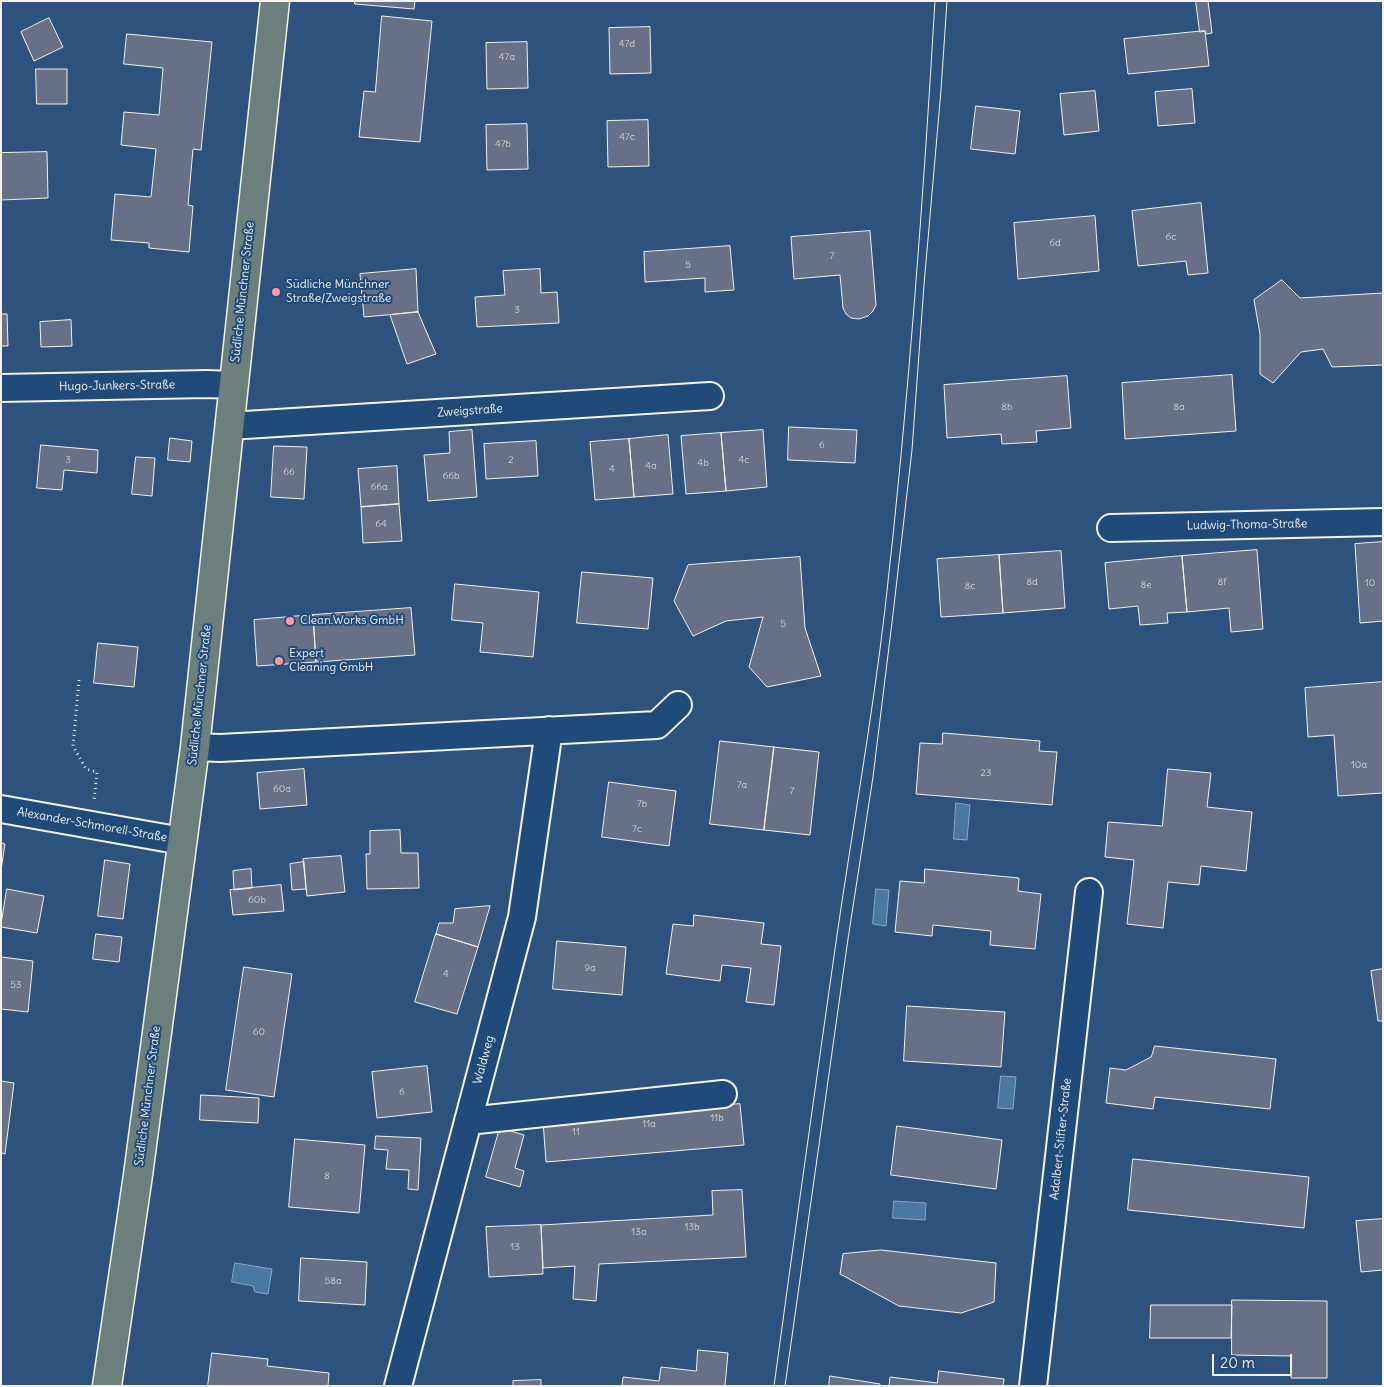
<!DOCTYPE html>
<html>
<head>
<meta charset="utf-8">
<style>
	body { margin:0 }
	#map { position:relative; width:1384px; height:1387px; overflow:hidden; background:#2d527d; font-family:Delius,sans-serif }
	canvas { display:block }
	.frame { position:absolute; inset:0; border:2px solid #f4f1e8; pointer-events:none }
	.scale { position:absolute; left:1212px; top:1354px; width:80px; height:22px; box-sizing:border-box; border:2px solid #f4f1e8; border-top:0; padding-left:6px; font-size:15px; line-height:18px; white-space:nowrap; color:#f4f1e8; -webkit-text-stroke:4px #1f4a7a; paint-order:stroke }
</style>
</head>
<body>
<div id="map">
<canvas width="1384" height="1387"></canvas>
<div class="frame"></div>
<div class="scale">20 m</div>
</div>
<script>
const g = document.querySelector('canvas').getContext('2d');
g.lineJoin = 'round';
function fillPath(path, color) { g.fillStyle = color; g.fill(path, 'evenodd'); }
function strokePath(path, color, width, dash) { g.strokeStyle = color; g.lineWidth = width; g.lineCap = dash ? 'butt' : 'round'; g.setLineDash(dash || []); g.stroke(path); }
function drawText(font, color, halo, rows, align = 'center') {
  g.font = font + ' Delius,sans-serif'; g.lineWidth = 4; g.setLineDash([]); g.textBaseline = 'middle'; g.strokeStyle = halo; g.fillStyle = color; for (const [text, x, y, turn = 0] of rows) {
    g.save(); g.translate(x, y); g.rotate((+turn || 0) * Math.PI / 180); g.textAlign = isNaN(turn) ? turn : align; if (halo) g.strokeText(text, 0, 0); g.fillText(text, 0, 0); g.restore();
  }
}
const water = new Path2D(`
	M956 803 970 805 967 840 954 839Z
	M876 889 889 890 886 926 873 924Z
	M1001 1076 1016 1077 1013 1109 998 1108Z
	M894 1201 926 1203 925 1220 893 1218Z
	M235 1263 272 1269 268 1294 255 1292 253 1286 232 1282Z`);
fillPath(water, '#4978a5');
strokePath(water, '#8da8c0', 1);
const building = new Path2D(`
	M355 1H415L414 9 355 4Z
	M1196 1H1208L1212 33 1206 34 1205 31 1200 32Z
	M382 16 432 21 420 142 359 137 364 91 375 92Z
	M49 18 63 47 34 61 21 32Z
	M650 27 651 73 610 74 609 28Z
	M1205 31 1209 66 1128 74 1124 39Z
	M127 34 212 42 201 150 193 149 188 205 193 206 189 252 149 248V243L111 240 115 194 151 197 156 149 121 145 124 112 159 115 163 68 124 64Z
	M527 42 528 88 487 89 486 43Z
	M36 69H67V104H37Z
	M1192 89 1195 123 1158 126 1155 92Z
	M1095 91 1099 131 1064 135 1060 94Z
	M976 106 1020 111 1015 154 971 149Z
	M648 120 649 166 608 167 607 121Z
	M527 124 528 169 487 170 486 125Z
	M47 152 48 198 1 200V153Z
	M1201 203 1208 273 1188 275 1186 261 1138 266 1132 211Z
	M1095 216 1099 271 1018 279 1014 223Z
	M870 231 876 305 873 311 868 316 859 319 851 318 846 314 843 308 840 275 794 279 791 237Z
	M730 246 734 290 705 292V278L645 282 644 252Z
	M416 269 418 312 364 317 360 274Z
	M540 269 541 293 557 292 559 323 477 327 475 297 505 295 503 271Z
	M1282 280 1300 298 1383 293V365L1332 367 1323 349 1301 352 1273 383 1260 374V334L1254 300Z
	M418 312 436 354 407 364 390 315Z
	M1 314H7L8 346H1Z
	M71 320 72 346 41 347 40 322Z
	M1232 375 1236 431 1125 439 1122 383Z
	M1067 376 1071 428 1036 431 1037 442 1002 444 1001 434 947 438 944 385Z
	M789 427 857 430 855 463 788 460Z
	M472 430 477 497 428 501 424 455 450 453 449 432Z
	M763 430 767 487 726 491 721 433Z
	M721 433 726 491 686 494 681 436Z
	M668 435 673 494 634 497 629 439Z
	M170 438 192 441 190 462 168 460Z
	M629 439 634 497 595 500 590 442Z
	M536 441 538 476 486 479 484 444Z
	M41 445 98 450 97 473 64 470 62 490 37 488Z
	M274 446 307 447 304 499 271 497Z
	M136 457 155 458 152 496 132 494Z
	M397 466 399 504 361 507 358 469Z
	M399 504 402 541 363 543 361 507Z
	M1383 542V621L1360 623 1355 544Z
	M1257 550 1263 629 1231 632 1229 608 1187 612 1182 556Z
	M1061 551 1065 608 1003 613 999 555Z
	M999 555 1003 613 941 617 937 559Z
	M1182 556 1187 612 1167 613 1168 623 1140 625 1138 606 1109 609 1105 563Z
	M800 557 805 628 821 676 767 687 749 667 763 617 726 621 693 636 674 601 688 565Z
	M582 572 653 578 648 629 577 623Z
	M455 584 539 592 533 657 480 652 483 623 452 620Z
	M411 608 415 655 316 662 313 615Z
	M313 615 316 662 257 666 254 620Z
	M98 643 138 647 134 687 94 683Z
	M1383 682V793L1338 796 1334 735 1308 737 1305 688Z
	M943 733 1040 741 1039 751 1057 752 1052 805 916 794 920 743 942 744Z
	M720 741 774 747 764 830 710 824Z
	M774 747 819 752 810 835 764 830Z
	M304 769 307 805 260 809 257 773Z
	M1168 769 1211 773 1207 807 1252 812 1246 871 1201 866 1199 885 1168 882 1163 928 1127 924 1134 860 1105 857 1108 822 1162 826Z
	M609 782 676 791 669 846 602 837Z
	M400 830 401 853H418L419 888 367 889 366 854H370V831Z
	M1 843 5 844 1 870Z
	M341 856 345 892 307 896 303 859Z
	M105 860 130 864 123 919 98 916Z
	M304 862 306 889 292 890 290 864Z
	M251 869 252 888 234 890 233 871Z
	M925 869 1019 878 1018 891 1041 894 1035 949 990 945 991 931 933 925 932 936 895 932 900 881 924 883Z
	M281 885 284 911 233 915 230 890Z
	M7 889 44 896 37 933 1 927Z
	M490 906 478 947 436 934 439 923H453L455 909Z
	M694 915 764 923 761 944 781 946 774 1005 746 1002 751 968 722 965 720 981 666 974 673 924 693 926Z
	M96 934 122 937 119 962 93 959Z
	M436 934 478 947 457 1014 415 1002Z
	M557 941 626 947 622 995 553 989Z
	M1 957 33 961 28 1012 1 1009Z
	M244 967 292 974 274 1097 226 1090Z
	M1383 969V1021H1378L1371 971Z
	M907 1006 1005 1012 1001 1067 904 1061Z
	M1155 1046 1276 1059 1270 1109 1155 1097 1153 1109 1106 1103 1110 1068 1126 1070 1151 1057Z
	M427 1066 432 1112 377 1118 372 1072Z
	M1 1081 14 1083 5 1154 1 1153Z
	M201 1095 259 1098 258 1123 200 1120Z
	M740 1104 744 1145 546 1162 543 1121Z
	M897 1126 1002 1140 996 1189 891 1175Z
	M500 1128 524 1135 515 1168 524 1171 520 1187 486 1177Z
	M376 1136 421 1138 418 1190 408 1189 409 1170 386 1169 388 1150 375 1149Z
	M295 1139 365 1145 359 1213 289 1207Z
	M1133 1159 1309 1177 1304 1228 1128 1210Z
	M742 1190 746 1257 599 1264 596 1301 573 1299 575 1266 543 1268 541 1225 713 1215 712 1191Z
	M1383 1219V1270L1361 1272 1356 1221Z
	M541 1225 543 1274 489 1277 486 1227Z
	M881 1250 996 1263 994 1302 961 1313 899 1306 840 1274 843 1254Z
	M301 1258 367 1262 365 1305 299 1301Z
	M1232 1300 1327 1301V1378H1291V1356L1232 1355Z
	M1151 1305H1232L1231 1338H1150Z
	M698 1350 728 1353 725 1386H622L623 1377 659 1381 661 1367 696 1371Z
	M212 1353 268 1359 267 1366 329 1373 328 1386H208Z
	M939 1371 1004 1379 1003 1386H889L890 1377 937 1383Z
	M830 1376 880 1384V1386H829Z
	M541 1380V1386H513V1381Z`);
fillPath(building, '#677087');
strokePath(building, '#f4f1e8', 1);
const minor = new Path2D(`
	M1 388 207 384 233 385
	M229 426 710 396
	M1111 528 1383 522
	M195 747 220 748 657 725 678 705
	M1 809 182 841
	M468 1121 723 1094
	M398 1386 522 917 549 730
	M1033 1386 1089 892`);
const major = new Path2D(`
	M107 1386 138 1175 195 747 275 1`);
strokePath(minor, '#f4f1e8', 30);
strokePath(major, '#f4f1e8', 31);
strokePath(new Path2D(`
	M79 680 73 746 86 769 97 772 94 800`), '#f4f1e8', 3, [1, 4]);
strokePath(minor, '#1f4a7a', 26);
strokePath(major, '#6b7f7c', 28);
strokePath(new Path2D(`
	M774 1386C794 1238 815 1090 836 942 852 831 872 720 885 609 908 407 923 204 935 1
	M785 1386 848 939 873 777 893 614 912 450 924 285 941 90 947 1`), '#f4f1e8', 1);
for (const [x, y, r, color] of [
	[276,292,5,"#ff9aa2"],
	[290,621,5,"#ff9aa2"],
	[279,661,5,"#ff9aa2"]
]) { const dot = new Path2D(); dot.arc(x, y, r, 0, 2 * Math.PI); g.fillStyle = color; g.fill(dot); strokePath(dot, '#1f4a7a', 2); }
drawText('10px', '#d1d1d0', null, [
	["47d",627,44],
	["47a",507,57],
	["47c",627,137],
	["47b",503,144],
	["6c",1171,237],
	["6d",1055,243],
	["7",832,256],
	["5",688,265],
	["3",517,310],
	["8b",1007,407],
	["8a",1179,407],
	["6",822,445],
	["3",68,460],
	["2",511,460],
	["4c",744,460],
	["4b",703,463],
	["4a",651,466],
	["4",612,469],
	["66",289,472],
	["66b",451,476],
	["66a",379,487],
	["64",381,524],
	["8d",1032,582],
	["8f",1222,582],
	["10",1370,583],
	["8e",1146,585],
	["8c",970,586],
	["5",783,624],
	["10a",1359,765],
	["23",986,773],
	["7a",742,785],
	["60a",282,789],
	["7",792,791],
	["7b",642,804],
	["7c",637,829],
	["60b",257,900],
	["9a",590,968],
	["4",446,974],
	["53",16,985],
	["60",259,1032],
	["6",402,1092],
	["11b",717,1118],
	["11a",649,1124],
	["11",576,1132],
	["8",327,1176],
	["13b",692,1227],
	["13a",639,1232],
	["13",515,1247],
	["58a",333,1281]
]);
drawText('12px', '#f4f1e8', '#1f4a7a', [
	["Südliche Münchner",286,285],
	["Straße/Zweigstraße",286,299],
	["Clean.Works GmbH",300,621],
	["Expert",289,654],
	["Cleaning GmbH",289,668]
], 'left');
drawText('12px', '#f4f1e8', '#1f4a7a', [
	["Südliche Münchner Straße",243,292,-84],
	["Hugo-Junkers-Straße",117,386,-1],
	["Zweigstraße",470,411,-4],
	["Ludwig-Thoma-Straße",1247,525,-1],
	["Südliche Münchner Straße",200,695,-84],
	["Alexander-Schmorell-Straße",92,825,10],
	["Waldweg",484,1060,-75],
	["Südliche Münchner Straße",148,1096,-83],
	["Adalbert-Stifter-Straße",1061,1139,-84]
]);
</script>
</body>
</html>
